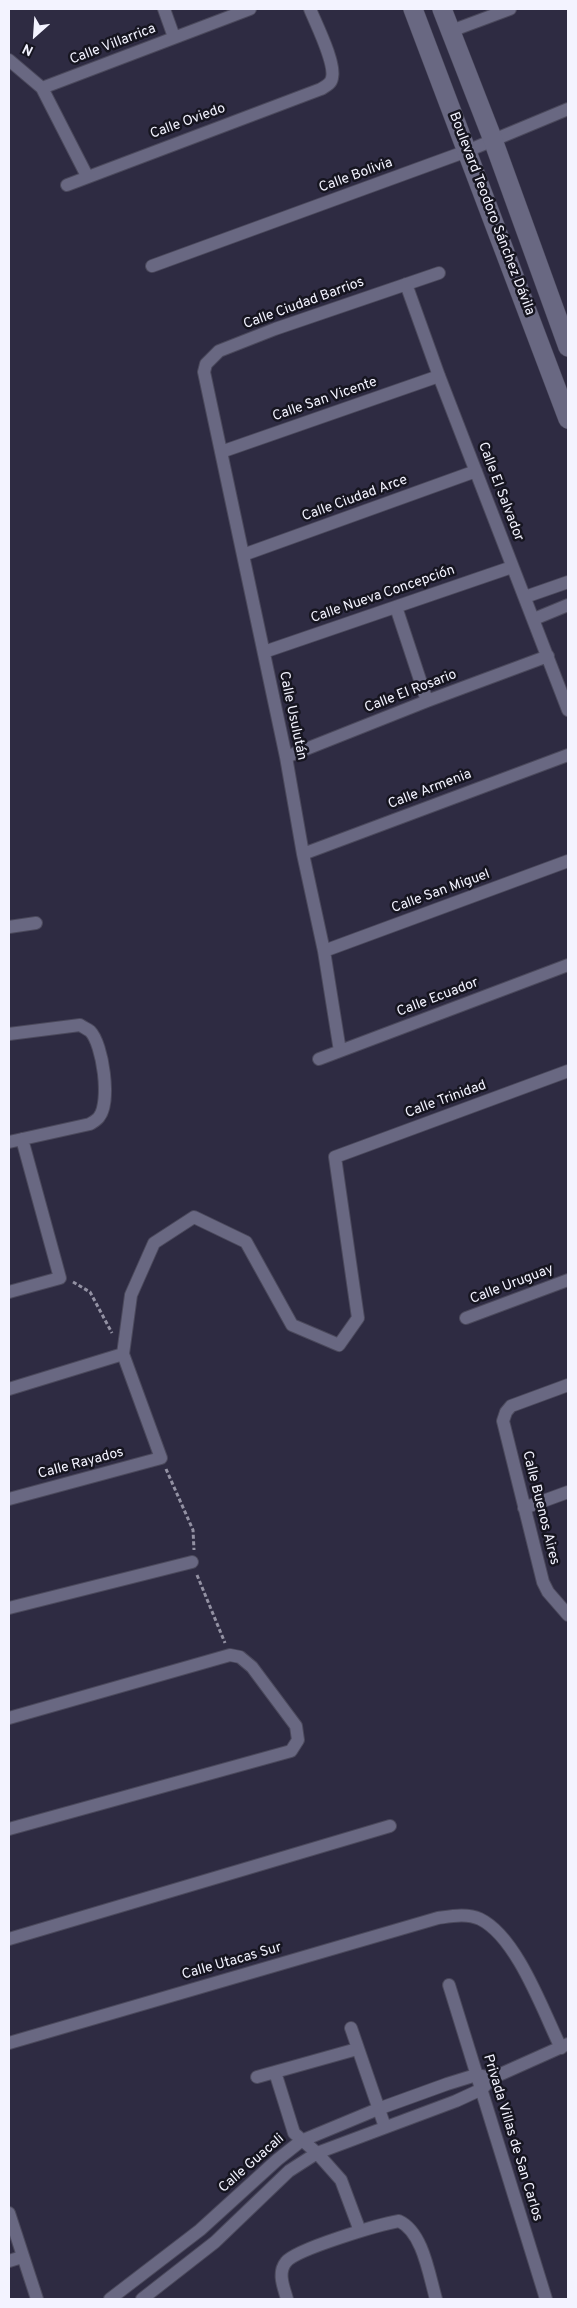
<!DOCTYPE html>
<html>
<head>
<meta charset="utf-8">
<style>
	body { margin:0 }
	#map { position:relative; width:577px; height:2308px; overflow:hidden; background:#2e2b42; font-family:Overpass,sans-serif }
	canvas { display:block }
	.frame { position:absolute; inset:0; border:10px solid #f3f3ff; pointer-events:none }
	.north { position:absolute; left:10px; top:10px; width:50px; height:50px; -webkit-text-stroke:4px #161520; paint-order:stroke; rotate:206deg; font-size:14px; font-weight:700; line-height:20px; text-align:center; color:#f3f3ff }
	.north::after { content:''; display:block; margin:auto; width:18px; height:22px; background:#f3f3ff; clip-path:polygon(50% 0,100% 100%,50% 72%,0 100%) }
</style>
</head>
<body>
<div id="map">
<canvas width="577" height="2308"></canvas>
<div class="frame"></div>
<div class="north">N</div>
</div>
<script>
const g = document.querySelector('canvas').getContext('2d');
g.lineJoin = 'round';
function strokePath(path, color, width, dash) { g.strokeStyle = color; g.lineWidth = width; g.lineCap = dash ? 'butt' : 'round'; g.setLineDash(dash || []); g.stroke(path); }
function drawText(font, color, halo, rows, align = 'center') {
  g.font = font + ' Overpass,sans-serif'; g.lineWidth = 5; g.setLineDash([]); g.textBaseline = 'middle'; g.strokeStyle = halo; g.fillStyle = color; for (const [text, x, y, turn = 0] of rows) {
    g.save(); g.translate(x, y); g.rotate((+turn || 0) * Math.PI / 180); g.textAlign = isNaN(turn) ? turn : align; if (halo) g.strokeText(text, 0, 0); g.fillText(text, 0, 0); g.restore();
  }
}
const street = new Path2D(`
	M164 9 174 37
	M451 31 510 9
	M9 60 42 88 87 176
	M42 88 250 9
	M67 185 321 89C326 86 331 84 332 78 336 63 316 24 310 9
	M152 266 467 151 568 109
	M406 284 439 376 568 710
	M221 452 439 376
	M243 555 476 471
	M525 597 568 582
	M396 607 427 701
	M534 619 568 605
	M264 652 512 567
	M286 757 427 701 548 656
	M303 854 568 755
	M9 927 36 923
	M324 951 568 861
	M9 1034 80 1025C83 1027 87 1029 90 1031 103 1044 111 1102 99 1117 97 1120 93 1122 90 1124L9 1142
	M340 1051 324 951 303 854 286 757 204 372 206 364 219 351 275 329 439 273
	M319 1059 568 965
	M9 1292 60 1278 22 1139
	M466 1318 568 1280
	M568 1385 511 1406 506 1412 503 1421 543 1582 548 1592 568 1615
	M9 1389 123 1354
	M9 1499 161 1458 123 1354 131 1295 154 1243 194 1217 246 1242 292 1325 339 1345 358 1318 335 1157 568 1071
	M524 1508 568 1492
	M9 1608 192 1562
	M9 1718 230 1655 240 1657 252 1667 296 1726 298 1740 291 1751 9 1829
	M9 1939 390 1826
	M449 1985 546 2299
	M351 2028 385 2127
	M9 2043 438 1918C452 1916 467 1913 480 1919 517 1937 543 2011 561 2048
	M275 2072 294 2133 317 2153 341 2180 360 2231
	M257 2077 357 2049
	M9 2213 37 2299
	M9 2261 22 2257
	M110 2299 200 2230 277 2160 301 2141 378 2109 447 2084 476 2075 492 2078
	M142 2299 215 2242 289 2171 317 2153 456 2101 482 2089 492 2078 568 2044
	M287 2299C284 2288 277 2273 286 2262 296 2249 381 2224 399 2221 423 2232 429 2275 436 2299`);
const secondary = new Path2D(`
	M413 9 568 419
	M442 9 493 140 568 347`);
strokePath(street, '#4b495c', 14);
strokePath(secondary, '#4b495c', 20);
strokePath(new Path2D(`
	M73 1282 90 1292 112 1333
	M166 1469 193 1530 194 1550
	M197 1575 225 1643`), '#9391a3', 3, [4, 2.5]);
strokePath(street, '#696882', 12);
strokePath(secondary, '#696882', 19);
drawText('14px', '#f3f3ff', '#161520', [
	["Calle Villarrica",113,45,-21],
	["Calle Oviedo",188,122,-20],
	["Calle Bolivia",356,176,-20],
	["Boulevard Teodoro Sánchez Dávila",491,214,69],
	["Calle Ciudad Barrios",304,304,-20],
	["Calle San Vicente",325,400,-19],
	["Calle El Salvador",500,492,69],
	["Calle Ciudad Arce",355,499,-20],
	["Calle Nueva Concepción",383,595,-19],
	["Calle El Rosario",411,692,-21],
	["Calle Usulután",292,716,78],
	["Calle Armenia",430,790,-21],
	["Calle San Miguel",441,892,-20],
	["Calle Ecuador",438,998,-21],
	["Calle Trinidad",446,1100,-20],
	["Calle Uruguay",512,1285,-21],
	["Calle Rayados",81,1464,-15],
	["Calle Buenos Aires",540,1508,76],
	["Calle Utacas Sur",232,1962,-16],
	["Privada Villas de San Carlos",512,2138,73],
	["Calle Guacali",252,2164,-41]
]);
</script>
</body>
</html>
